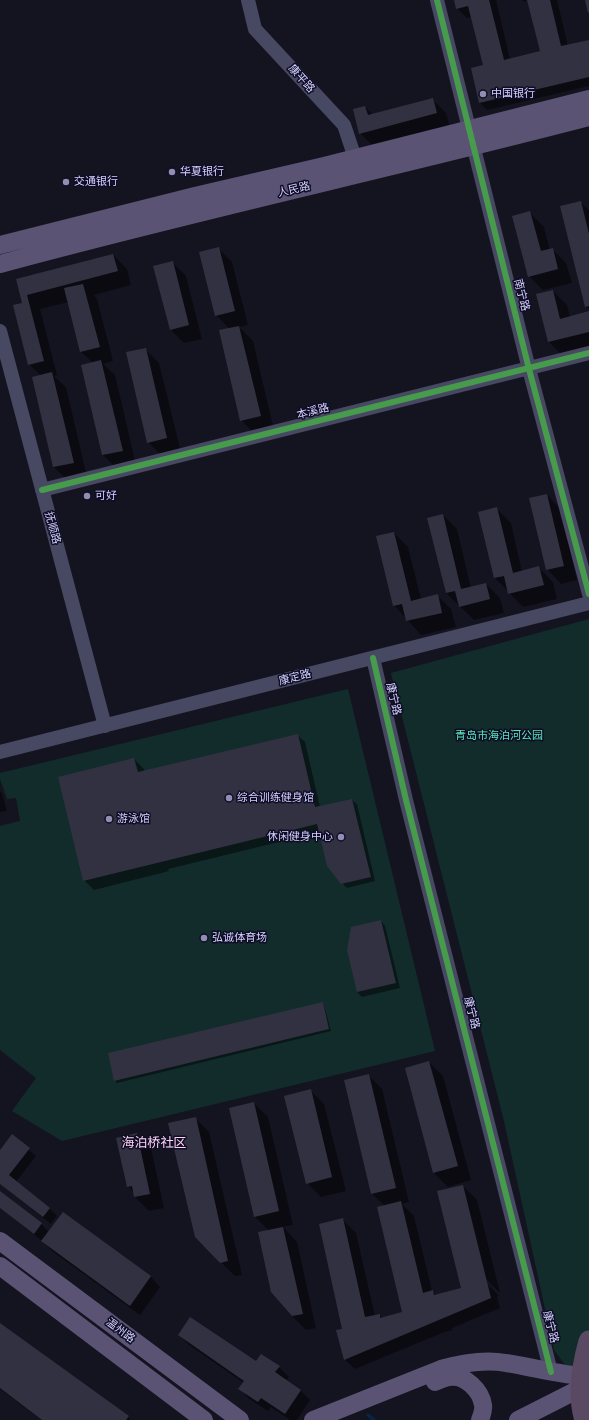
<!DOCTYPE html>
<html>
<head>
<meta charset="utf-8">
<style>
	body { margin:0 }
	canvas { display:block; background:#141320 }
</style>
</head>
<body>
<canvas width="589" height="1420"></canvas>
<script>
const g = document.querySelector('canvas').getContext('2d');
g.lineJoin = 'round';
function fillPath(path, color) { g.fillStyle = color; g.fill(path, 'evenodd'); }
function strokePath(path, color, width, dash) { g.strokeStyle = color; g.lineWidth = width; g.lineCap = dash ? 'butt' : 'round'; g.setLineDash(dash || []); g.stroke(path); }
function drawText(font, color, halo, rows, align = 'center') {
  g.font = font + ' Roboto,"Noto Sans SC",sans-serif'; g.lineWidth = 3; g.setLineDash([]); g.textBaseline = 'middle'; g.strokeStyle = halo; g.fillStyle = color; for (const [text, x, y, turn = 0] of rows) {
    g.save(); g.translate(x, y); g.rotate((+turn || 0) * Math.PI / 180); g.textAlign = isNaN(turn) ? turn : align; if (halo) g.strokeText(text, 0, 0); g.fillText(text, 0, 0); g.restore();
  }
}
fillPath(new Path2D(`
	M589 619V1360L569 1370 554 1350 504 1121 391 673Z
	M348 689 435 1051 62 1141 12 1111 36 1078 0 1050V826L20 821 16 798 7 799 0 779V773Z`), '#112c2b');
fillPath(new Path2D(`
	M455 0H496L510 59 541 52 528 0 524 2 522 0H557L568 46 589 41V86L487 110 480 103 484 66 472 17 467 18 457 8Z
	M432 99 446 113 450 127 374 147 360 133 365 107 373 115Z
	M580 202 589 210V309L586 306Z
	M530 213 544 227 550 250 552 249 566 263 572 283 543 290 529 276Z
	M218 248 232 262 248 325 239 327 253 341 274 430 255 434 241 420 230 329 216 315Z
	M113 255 127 269 131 285 94 295 97 299 113 361 103 364 115 375 136 465 117 469 103 455 82 366 93 363 81 352 69 302 40 309 57 375 54 376 66 387 87 477 68 481 54 467 33 378 41 376 29 364 23 303 17 280Z
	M172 262 186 276 202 339 184 343 170 329Z
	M553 291 567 305 570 317 589 312V349L563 356 549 342Z
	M145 349 159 363 181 452 162 456 148 442Z
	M547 495 561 509 577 580 561 584 547 569Z
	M497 509 511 523 522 572 539 568 553 582 557 599 523 607 495 578 479 513Z
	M443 515 457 529 471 588 486 584 500 598 504 613 474 620 446 593Z
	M394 533 408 547 421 599 437 595 451 609 456 627 421 635 394 605Z
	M297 735 305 742 320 807 352 800 357 804 375 881 347 888 342 883 320 832 168 869 169 871 94 890 84 880 134 759 144 769 145 772Z
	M0 791 2 793 7 811 0 812Z
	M381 921 385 926 400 988 362 997 357 992Z
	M322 1003 324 1005 331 1031 117 1083 115 1081 109 1054Z
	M429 1062 443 1076 471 1180 448 1187 434 1173Z
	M368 1075 382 1089 409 1202 402 1204 414 1216 432 1291 437 1295 463 1289V1186L477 1200 500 1293 486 1279V1282L499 1296H497L500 1308 452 1328 453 1330 442 1333 355 1369 345 1360 338 1331 342 1330V1219L356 1233 375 1316 379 1315 382 1318 404 1316 385 1206 372 1194 345 1080Z
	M310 1090 324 1104 346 1191 321 1197 307 1183Z
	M254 1103 268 1117 293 1225 283 1227 297 1242 316 1328 306 1330 292 1316 269 1231 255 1217Z
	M195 1118 209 1132 242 1275 235 1276 195 1237Z
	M137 1134 151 1148 164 1208 149 1211 135 1197 134 1193 128 1186Z
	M12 1136 36 1156 16 1182 50 1209 57 1216 51 1224 0 1184V1151Z
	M0 1192 41 1224 49 1232 63 1213 151 1277 160 1287 140 1315 52 1251 41 1240 0 1208Z
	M0 1324 128 1417 131 1420H41L0 1389Z
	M179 1335 256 1363 279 1367 289 1377 286 1381 301 1391 310 1400 297 1420H290L271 1407 268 1411 249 1399 240 1389 244 1383 189 1345Z`), '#0007');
strokePath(new Path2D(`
	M368 1415 374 1420`), '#092446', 3.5);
fillPath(new Path2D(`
	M454 0H489L504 60 540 51 527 0H550L561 46 589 40V77L479 103 471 68 483 65 468 6 456 9Z
	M585 0H589V12L588 13Z
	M433 98 437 113 359 134 353 109 365 106 368 115Z
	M581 201 589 234V306L585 307 560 206Z
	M530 211 541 251 553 248 558 269 528 277 512 216Z
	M219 247 235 311 215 316 199 252Z
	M113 254 118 271 27 295 44 361 28 365 13 305 22 303 16 279Z
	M173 261 189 325 170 330 153 266Z
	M83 284 100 347 80 352 64 288Z
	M553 290 560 319 589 311V332L548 342 536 294Z
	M239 326 261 416 240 421 219 330Z
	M146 348 167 438 147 443 126 352Z
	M101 360 123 451 102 455 81 365Z
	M52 372 74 463 53 467 32 377Z
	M547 494 564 566 546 570 529 498Z
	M497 507 513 573 539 566 544 585 508 594 504 576 494 578 478 512Z
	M443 514 461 589 486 583 490 599 459 607 455 591 446 593 427 518Z
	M394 532 411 601 438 594 442 613 406 621 402 604 393 606 376 536Z
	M298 734 315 807 352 799 371 877 341 884 327 866 317 824 83 881 58 777 134 758 138 772Z
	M381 920 396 983 357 992 347 950 351 927Z
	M323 1002 329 1029 114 1081 108 1053Z
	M429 1061 458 1166 433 1173 405 1068Z
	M369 1074 396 1188 371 1194 344 1080Z
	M311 1089 332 1177 306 1184 284 1096Z
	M254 1102 279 1211 254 1217 229 1108Z
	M196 1117 228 1261 220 1263 195 1237 168 1123Z
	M137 1133 150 1194 134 1197 132 1186 127 1187 116 1138Z
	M12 1134 30 1148 9 1175 50 1208 43 1217 0 1184V1150Z
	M463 1185 491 1298 344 1360 336 1330 342 1329 319 1224 343 1218 365 1317 380 1314V1318L402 1312 377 1207 401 1201 423 1293 433 1290 434 1295 461 1288 437 1191Z
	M0 1191 42 1223 34 1234 0 1208Z
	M63 1212 151 1276 130 1306 41 1241Z
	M283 1227 303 1314 292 1316 271 1292 258 1232Z
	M190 1317 256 1361 261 1354 280 1366 275 1372 301 1390 285 1414 261 1398 258 1402 238 1389 244 1381 178 1335Z
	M0 1323 129 1416 126 1420H42L0 1388Z`), '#323142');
strokePath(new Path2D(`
	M248 0 255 29 344 125 355 158
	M437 0 529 369 589 594
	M0 331 105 726
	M42 490 589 353
	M373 658 406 800 551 1372
	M0 752 589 603`), '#474861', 14);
strokePath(new Path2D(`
	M0 245 195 196 324 166 589 99
	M0 264C195 211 393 168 589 117
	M0 1241 240 1420
	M0 1266 204 1420
	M435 1382C440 1380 445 1377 450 1377 465 1374 481 1391 483 1405 484 1410 482 1415 480 1420
	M313 1420 441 1369C462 1363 484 1359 506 1363 534 1367 561 1376 589 1376
	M518 1420 589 1384`), '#5b5373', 18);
strokePath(new Path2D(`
	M585 1420C577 1395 582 1366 589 1341`), '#5a4962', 21);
strokePath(new Path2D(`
	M437 0 529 369 589 594
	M42 490 589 353
	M373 658 406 800 551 1372`), '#469c4c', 6);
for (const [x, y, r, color] of [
	[483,94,4,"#918fb1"],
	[172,172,4,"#918fb1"],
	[66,182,4,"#918fb1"],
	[87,496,4,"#918fb1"],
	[229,798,4,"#918fb1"],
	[109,819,4,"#918fb1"],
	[341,837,4,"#918fb1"],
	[204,938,4,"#918fb1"]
]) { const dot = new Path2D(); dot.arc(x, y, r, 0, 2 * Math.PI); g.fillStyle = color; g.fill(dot); strokePath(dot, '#0f0d26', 1.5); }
drawText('11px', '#d4d2ff', '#0f0d26', [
	["康平路",301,79,48],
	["人民路",294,190,-13],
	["南宁路",521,295,76],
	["本溪路",313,412,-14],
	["抚顺路",52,528,75],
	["康定路",295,678,-14],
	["康宁路",393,699,77],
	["康宁路",471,1013,76],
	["康宁路",550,1327,76],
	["温州路",120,1331,37]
]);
drawText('11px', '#d4d2ff', '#0f0d26', [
	["中国银行",491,94],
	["华夏银行",180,172],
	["交通银行",74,182],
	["可好",95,496],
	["综合训练健身馆",237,798],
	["游泳馆",117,819],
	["休闲健身中心",333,837,"right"],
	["弘诚体育场",212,938]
], 'left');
drawText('11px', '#56e8b7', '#0f0d26', [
	["青岛市海泊河公园",499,736]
]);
drawText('13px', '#ffd4f3', '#0f0d26', [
	["海泊桥社区",154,1144]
]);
</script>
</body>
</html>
